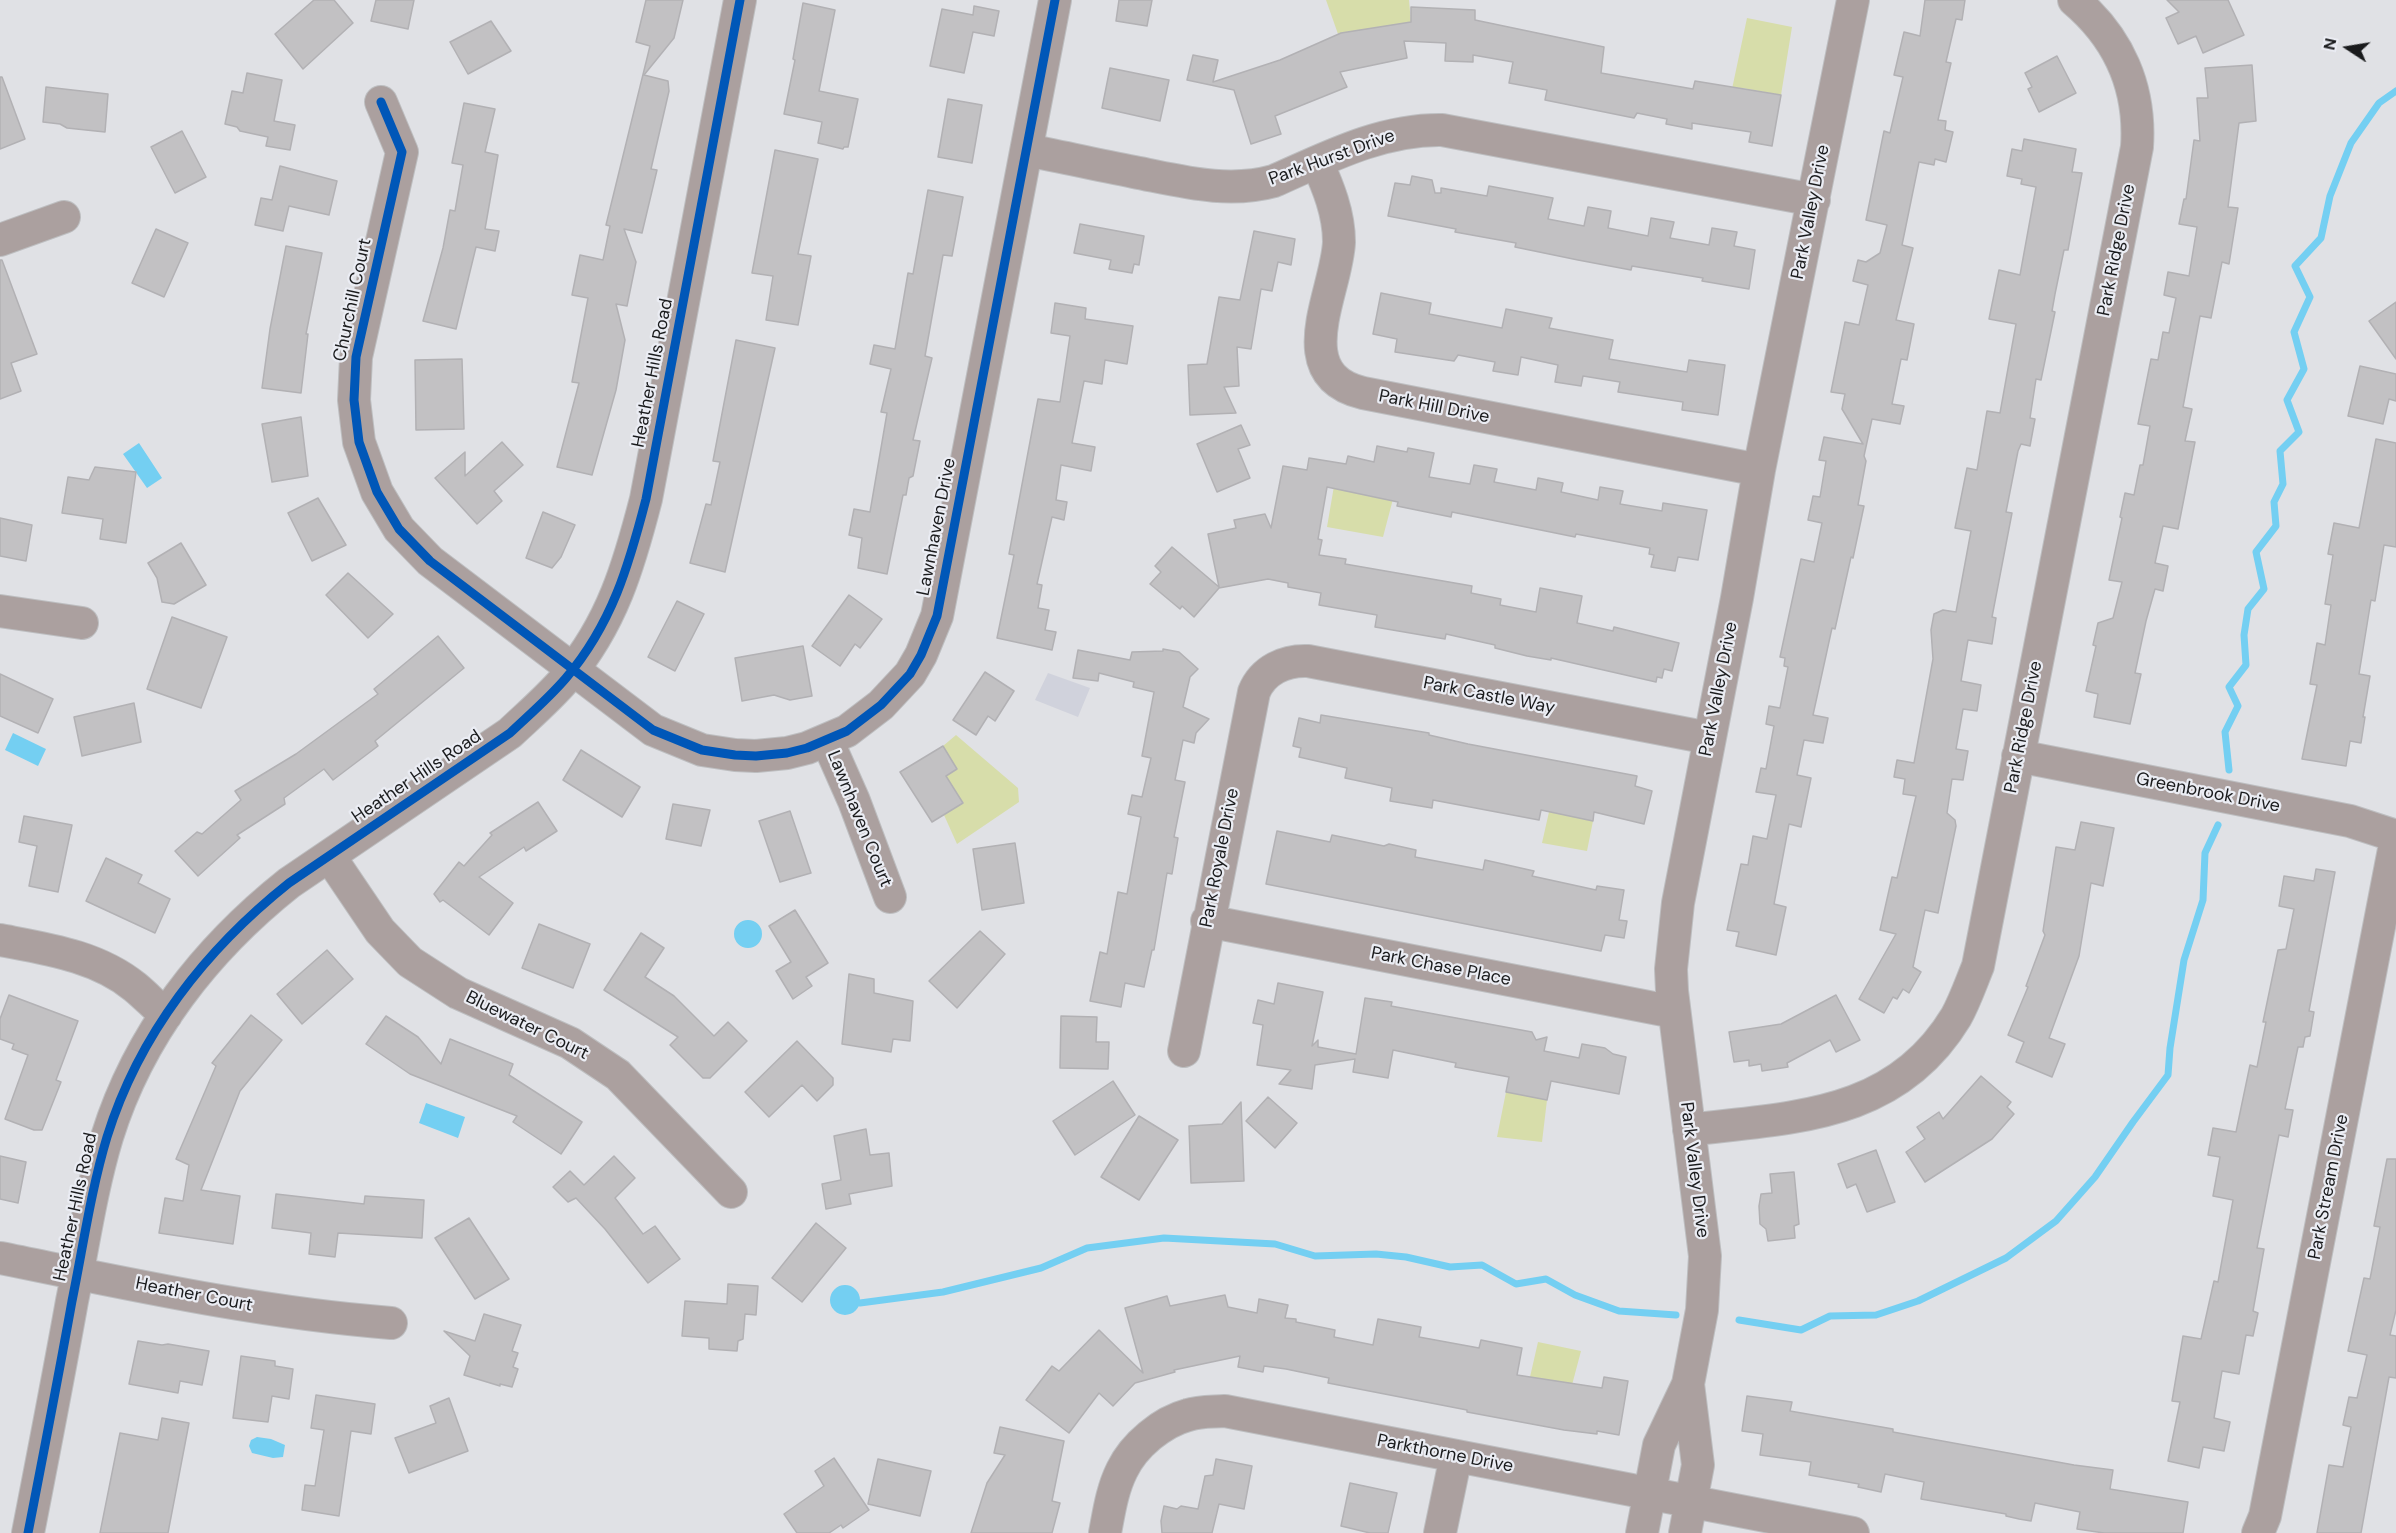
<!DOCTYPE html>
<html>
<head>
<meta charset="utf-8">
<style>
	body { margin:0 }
	#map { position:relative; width:2396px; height:1533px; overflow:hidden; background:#e0e1e5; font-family:"DM Sans",sans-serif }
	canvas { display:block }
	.north { position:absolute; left:2318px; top:18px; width:60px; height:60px; -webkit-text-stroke:4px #ebedf4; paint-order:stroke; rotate:282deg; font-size:16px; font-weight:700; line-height:24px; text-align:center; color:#1a1b1d }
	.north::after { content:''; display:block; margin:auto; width:21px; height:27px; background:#1a1b1d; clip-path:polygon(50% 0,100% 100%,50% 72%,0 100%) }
</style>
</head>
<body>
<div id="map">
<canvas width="2396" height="1533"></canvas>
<div class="north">N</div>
</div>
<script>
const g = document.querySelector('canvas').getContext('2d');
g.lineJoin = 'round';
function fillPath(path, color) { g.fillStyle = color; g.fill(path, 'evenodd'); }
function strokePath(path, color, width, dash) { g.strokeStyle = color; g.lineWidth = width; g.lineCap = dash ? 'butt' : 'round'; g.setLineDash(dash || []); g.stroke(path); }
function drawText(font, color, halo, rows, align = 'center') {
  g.font = font + ' "DM Sans",sans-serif'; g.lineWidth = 4.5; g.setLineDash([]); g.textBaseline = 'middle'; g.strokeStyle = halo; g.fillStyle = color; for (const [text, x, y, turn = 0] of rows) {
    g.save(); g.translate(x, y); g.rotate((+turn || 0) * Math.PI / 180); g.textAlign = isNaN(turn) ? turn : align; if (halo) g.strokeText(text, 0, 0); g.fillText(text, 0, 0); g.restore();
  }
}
fillPath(new Path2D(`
	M1048 673 1090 688 1078 717 1035 700Z`), '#d0d2dc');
fillPath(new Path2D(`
	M1326 0H1409L1411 23 1338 34Z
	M1747 18 1792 27 1781 95 1742 88 1738 111 1728 108Z
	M1334 486 1342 490 1393 499 1383 537 1327 527Z
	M956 735 1018 788 1019 802 957 844 944 815 962 802 946 776 957 769 943 746Z
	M1551 803 1593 821 1587 851 1542 843Z
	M1506 1092 1547 1100 1542 1142 1497 1137Z
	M1538 1342 1581 1351 1572 1385 1530 1377Z`), '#d7ddaa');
fillPath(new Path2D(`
	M139 443 162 478 147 488 123 454Z
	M13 733 46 749 38 766 5 750Z
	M734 934a14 14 0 1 1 28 0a14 14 0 1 1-28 0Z
	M426 1103 465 1117 458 1138 419 1123Z
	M830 1300a15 15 0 1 1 30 0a15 15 0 1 1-30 0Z
	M257 1437 271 1439 285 1445 283 1457 273 1458 252 1453 249 1446 251 1440Z`), '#74cff2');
strokePath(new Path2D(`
	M2229 770 2225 732 2238 706 2229 687 2246 665 2244 635 2248 609 2264 589 2256 552 2276 526 2274 502 2283 484 2280 451 2299 432 2287 400 2304 369 2294 332 2310 297 2295 266 2321 238 2330 196 2351 143 2379 103 2396 91
	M860 1303 943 1292 1041 1268 1087 1248 1164 1238 1275 1244 1315 1256 1376 1254 1406 1257 1450 1267 1482 1265 1516 1284 1546 1279 1575 1295 1619 1311 1676 1315
	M1739 1320 1801 1330 1830 1316 1876 1315 1918 1301 2006 1258 2056 1221 2095 1177 2133 1122 2168 1075 2170 1048 2184 960 2203 900 2205 853 2218 825`), '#74cff2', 7);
const building = new Path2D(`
	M314 0H334L353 23 303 69 275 34Z
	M376 0H414L408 29 371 21Z
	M646 0H683L674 38 644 75 668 81 669 91 651 169 657 170 642 233 624 229 636 262 627 306 616 304 625 340 616 390 592 475 557 467 579 383 572 382 588 298 572 295 580 255 603 260 610 226 606 225 650 46 636 42Z
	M1119 0H1152L1147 26 1116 21Z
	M1925 0H1965L1962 20 1956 19 1946 62 1951 63 1938 120 1946 121 1945 130 1953 132 1946 162 1935 159 1934 165 1919 162 1902 245 1913 248 1896 320 1914 324 1907 360 1901 359 1892 404 1904 406 1900 424 1872 419 1864 456 1866 461 1858 505 1864 506 1853 558 1851 557 1835 629 1832 628 1813 715 1828 718 1823 743 1804 740 1797 775 1811 778 1801 827 1789 824 1774 904 1786 907 1776 955 1736 946 1739 932 1727 930 1741 864 1748 865 1753 836 1767 839 1776 795 1756 792 1761 768 1766 769 1774 726 1766 724 1769 706 1780 708 1788 667 1784 666 1785 658 1780 657 1801 559 1814 562 1822 523 1808 520 1813 496 1820 497 1826 461 1819 460 1824 437 1863 444 1842 409 1845 394 1831 392 1845 322 1859 325 1868 285 1853 281 1858 260 1866 262 1880 253 1887 225 1866 220 1884 131 1890 133 1903 77 1894 75 1904 32 1920 36Z
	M2167 0H2228L2244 35 2203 53 2196 36 2178 44 2166 18 2179 12Z
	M803 3 835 10 819 91 858 99 848 147H844L843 149 818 143 822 122 784 114 795 60 793 59Z
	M974 6 999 11 994 36 973 32 964 73 930 66 942 9 973 15Z
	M1411 7 1475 10V20L1604 47 1601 73 1693 89 1695 81 1781 95 1772 146 1749 142 1751 132 1692 123V129L1666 124 1667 119 1637 113 1634 118 1545 100 1547 90 1509 83 1513 62 1473 55V62L1445 61 1446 43 1404 41 1407 58 1340 72 1347 87 1275 116 1281 134 1251 144 1234 90 1187 80 1193 55 1218 60 1213 82 1280 60 1341 33 1411 22Z
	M491 21 511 51 468 74 450 42Z
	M2057 56 2076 93 2039 112 2028 89 2032 87 2025 73Z
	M2252 65 2256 121 2239 123 2228 207 2238 208 2229 264 2222 262 2211 318 2200 316 2183 407 2192 409 2185 441 2195 442 2178 529 2163 526 2155 563 2168 566 2163 591 2155 589 2146 621 2135 673 2141 674 2130 724 2094 717 2098 694 2086 691 2096 646 2093 645 2098 623 2113 618 2122 582 2109 580 2122 518 2120 517 2125 493 2134 495 2140 465H2143L2150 426 2138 424 2151 359 2158 360 2163 332 2169 333 2176 298 2164 295 2168 272 2189 276 2197 227 2179 224 2184 199H2186L2194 140 2200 141 2197 98H2208L2205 68Z
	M1110 68 1169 80 1160 121 1102 108Z
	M247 73 282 80 274 121 295 125 290 150 266 146 268 137 240 131 237 127 225 124 232 91 243 93Z
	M0 77H2L25 139 0 149Z
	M46 87 108 94 105 132 67 128 60 124 43 122Z
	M948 99 982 105 972 163 938 157Z
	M464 103 495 109 485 152 498 155 485 229 499 231 495 251 476 247 456 329 423 321 443 248 450 210 455 211 463 165 452 163Z
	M182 131 206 177 175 193 151 147Z
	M2024 139 2076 149 2072 172 2082 173 2068 250H2064L2055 294 2052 311 2055 312 2041 380 2036 379 2030 418 2035 419 2030 446 2021 444 2018 451 2006 512 2012 513 1992 617 1996 618 1992 644 1968 640 1961 681 1981 685 1977 711 1963 709 1956 749 1968 751 1963 780 1952 779 1947 813 1955 820 1956 826 1938 913 1925 910 1913 967 1921 972 1909 993 1903 989 1897 999 1893 997 1884 1013 1859 999 1896 934 1880 930 1892 877 1897 878 1916 796 1903 794 1905 779 1894 777 1897 760 1914 763 1933 659 1931 630 1934 614 1943 610 1956 612 1971 531 1955 528 1967 468 1977 470 1987 411 2000 413 2016 324 1989 319 1999 270 2020 275 2036 187 2021 184 2022 179 2007 176 2012 149 2022 151Z
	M775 150 818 159 798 254 811 256 798 325 766 320 773 276 752 273Z
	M280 166 337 181 329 215 289 206 283 231 255 225 261 198 272 200Z
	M1412 176 1432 180 1435 193H1441V188L1487 196 1489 186 1553 198 1548 219 1584 226 1588 207 1611 211 1608 228 1648 236 1651 218 1674 222 1670 238 1709 245 1712 228 1737 232 1734 246 1755 250 1749 289 1702 281 1703 278 1632 266 1631 270 1578 260 1515 247 1516 243 1455 232 1456 229 1388 216 1395 183 1410 185Z
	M928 190 963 197 952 256 943 255 925 356 932 358 913 440 920 441 913 476 909 478 906 495H903L887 574 858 568 862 538 849 535 854 509 870 512 887 413 881 412 891 369 870 364 874 345 895 349 908 273 913 274Z
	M1080 224 1144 236 1139 265 1134 264 1132 273 1109 269 1111 260 1074 253Z
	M156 229 188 243 164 297 132 283Z
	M1254 231 1295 239 1291 265 1278 262 1272 291 1261 289 1251 349 1237 347 1239 386 1224 387 1236 413 1190 415 1188 365 1207 364 1219 297 1240 300Z
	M286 246 322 253 306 334H308L301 393 262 388 270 329Z
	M0 260H2L37 354 11 363 21 391 0 399Z
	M1381 293 1431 303 1429 314 1502 328 1506 309 1552 318 1549 328 1613 340 1609 359 1687 372 1689 360 1725 365 1718 415 1682 410 1683 402 1618 392 1620 382 1583 376 1581 386 1555 382 1558 365 1521 357 1518 375 1493 371 1495 362 1458 355 1454 361 1395 352 1397 339 1373 334Z
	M2396 302V359L2369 321Z
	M1055 303 1086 308 1085 319 1133 326 1127 364 1105 360 1102 384 1084 381 1072 443 1095 447 1091 471 1061 465 1056 500 1067 502 1064 520 1052 517 1037 584 1042 585 1038 608 1049 610 1045 630 1056 632 1052 650 997 638 1014 555 1009 554 1038 399 1060 402 1070 336 1051 333Z
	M736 340 775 348 725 572 690 563 706 504 711 505 720 462 713 461Z
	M462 359 464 429 416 430 415 360Z
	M2360 366 2396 374V401L2389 399 2383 424 2348 416Z
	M301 417 308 476 272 482 262 424Z
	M1241 425 1250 445 1238 449 1250 478 1217 492 1197 444Z
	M2376 439 2396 443V547L2384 545 2375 601 2371 600 2359 674 2370 676 2363 717H2365L2361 743 2350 741 2346 766 2302 759 2317 685 2310 684 2317 643 2325 645 2331 605 2325 604 2333 555 2328 554 2334 523 2359 528Z
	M502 442 523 465 494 491 502 501 477 524 435 478 465 452V476Z
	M1377 446 1407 452 1408 448 1434 453 1429 477 1470 484 1474 465 1497 469 1494 482 1536 490 1538 478 1563 483 1561 492 1598 500 1600 487 1623 491 1620 504 1662 511 1663 503 1707 510 1698 560 1678 557 1675 571 1651 567 1654 555 1649 554 1650 548 1576 534 1575 537 1452 512 1451 517 1397 506 1398 502 1327 487 1318 539 1322 540 1319 555 1346 559 1345 564 1472 586 1471 593 1501 599 1500 605 1536 612 1540 588 1582 596 1577 623 1613 631 1614 627 1679 643 1672 671 1664 669 1662 678 1657 677 1656 682 1551 658V660L1527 656 1495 648V645L1446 634 1445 639 1375 627 1377 615 1319 605 1321 593 1288 587V583L1268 579 1219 588 1194 617 1182 606 1180 609 1150 584 1161 572 1155 566 1172 547 1219 587 1208 534 1236 528 1234 520 1265 514 1271 528 1283 466 1307 470 1309 458 1346 464 1348 456 1374 462Z
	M95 467 136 472 126 543 100 539 103 519 62 513 68 477 89 480Z
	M318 498 346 545 312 561 288 513Z
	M543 512 575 525 561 557 552 568 526 558Z
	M0 518 32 525 26 561 0 556Z
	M181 543 206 585 174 604 162 602 157 578 148 563Z
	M348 573 393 614 368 638 326 595Z
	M849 595 882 619 860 648 855 644 840 666 812 646Z
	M677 601 704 614 675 671 648 657Z
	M172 617 227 637 201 708 147 689Z
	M438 636 464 668 375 741 378 746 333 780 324 769 284 798 285 804 237 835 240 838 198 876 175 851 197 832 202 834 241 800 235 791 296 754 378 694 374 689Z
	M803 646 812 696 790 700 774 695 742 701 735 658Z
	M1163 649 1179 652 1198 669 1190 677 1183 707 1209 719 1196 733 1194 743 1183 740 1175 780 1185 782 1174 837 1178 838 1172 874 1167 873 1154 950H1152L1144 987 1125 983 1121 1007 1090 1001 1100 952 1107 954 1118 892 1127 894 1141 817 1128 814 1132 795 1142 797 1151 758 1142 756 1154 692 1133 687 1134 682 1099 673 1098 681 1073 678 1078 650 1130 660 1132 652 1163 651Z
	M985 672 1014 691 995 721 988 716 976 735 953 720Z
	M0 674 53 699 38 733 0 716Z
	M134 703 141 742 82 756 74 717Z
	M1321 715 1429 733V735L1468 744 1637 776 1635 786 1652 791 1644 824 1594 812 1593 821 1541 810 1539 820 1433 800 1432 808 1390 801 1392 788 1345 778 1347 768 1299 757 1301 748 1293 746 1299 718 1320 723Z
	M943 746 957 769 946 776 963 803 932 822 900 772Z
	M581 750 640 787 622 817 563 780Z
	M538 802 557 831 526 851 524 847 479 877 513 903 489 935 443 900 440 902 434 894 459 862 464 866 492 835 490 833Z
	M673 804 710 810 701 846 666 839Z
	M790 811 811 873 780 882 759 821Z
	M24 816 72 825 58 892 29 886 37 846 19 842Z
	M2081 822 2114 828 2103 886 2091 883 2079 956 2049 1038 2065 1044 2052 1077 2016 1062 2024 1042 2008 1035 2028 987 2026 986 2045 935 2043 931 2056 847 2075 850Z
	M1277 831 1330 842 1332 835 1384 846 1389 844 1416 850 1415 857 1483 870 1485 860 1534 871 1532 876 1596 890 1597 886 1624 890 1619 920 1627 921 1624 938 1605 935 1601 951 1266 884Z
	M1015 843 1024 903 982 910 973 849Z
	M106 858 142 875 138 883 170 899 155 933 86 901Z
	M2316 869 2335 872 2309 1011 2314 1012 2310 1036 2305 1037 2303 1047H2298L2285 1109 2293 1110 2288 1137 2279 1135 2257 1248 2264 1249 2253 1311 2258 1313 2253 1336 2246 1335 2239 1374 2222 1371 2214 1418 2230 1422 2224 1451 2203 1447 2199 1468 2168 1461 2180 1402 2172 1401 2183 1336 2201 1339 2214 1281 2218 1282 2233 1200 2213 1196 2220 1157 2208 1155 2213 1128 2236 1132 2250 1065 2257 1067 2266 1022H2263L2278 950 2286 949 2294 909 2279 906 2284 876 2314 881Z
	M795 910 828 963 806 977 812 986 793 999 776 971 791 962 769 926Z
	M539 924 590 944 573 988 522 968Z
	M980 931 1005 954 957 1008 929 981Z
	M641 933 664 948 645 977 674 996 714 1036 728 1022 747 1041 710 1078H703L670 1045 678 1037 604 990Z
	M327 950 353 979 302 1024 277 994Z
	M849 974 874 979V993L913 1001 910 1041 893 1039 891 1052 842 1044Z
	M1278 983 1323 992 1312 1046 1318 1040V1047L1356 1054 1365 998 1392 1002 1391 1006 1532 1032 1536 1040 1547 1037 1544 1051 1579 1058 1582 1044 1605 1048 1613 1054 1626 1057 1619 1094 1551 1081 1547 1100 1506 1092 1509 1077 1455 1067 1456 1063 1393 1050 1388 1078 1353 1072 1355 1059 1315 1065 1312 1089 1279 1084 1291 1070 1257 1065 1263 1025 1253 1023 1258 1000 1274 1004Z
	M9 995 78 1021 56 1080 61 1082 42 1130H34L5 1119 28 1055 12 1049 14 1044 0 1039V1019Z
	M1836 995 1860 1040 1836 1052 1830 1040 1787 1063 1788 1067 1762 1071 1761 1064 1749 1066V1060L1734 1062 1729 1032 1781 1024Z
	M251 1015 282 1040 240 1091 201 1190 240 1196 233 1244 159 1233 165 1198 183 1201 189 1165 176 1159 216 1066 212 1063Z
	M386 1016 418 1037 441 1064 450 1039 513 1064 509 1075 582 1122 561 1154 513 1122 517 1116 410 1074 366 1044Z
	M1061 1016 1097 1017 1096 1042H1109L1108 1069 1060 1068Z
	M797 1041 833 1078V1085L817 1101 802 1085 769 1117 745 1092Z
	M1981 1076 2011 1102 2007 1107 2014 1114 1992 1139 1925 1182 1906 1152 1925 1139 1917 1127 1939 1112 1943 1119Z
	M1113 1081 1135 1115 1075 1155 1053 1121Z
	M1268 1097 1297 1123 1275 1148 1246 1121Z
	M1241 1102 1244 1181 1191 1183 1189 1126 1222 1124Z
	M1139 1116 1178 1140 1139 1200 1101 1177Z
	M866 1129 870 1155 889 1153 892 1186 849 1194 851 1204 826 1209 822 1184 841 1180 834 1136Z
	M1876 1150 1895 1202 1867 1212 1856 1184 1847 1188 1838 1164Z
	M0 1156 26 1162 18 1203 0 1199Z
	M614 1156 635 1178 615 1198 643 1234 655 1226 680 1259 648 1283 605 1229 576 1198 568 1202 553 1187 570 1171 584 1185Z
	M2387 1159H2396V1310L2390 1335 2396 1336V1378L2389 1377 2361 1533H2317L2329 1465 2343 1467 2351 1427 2343 1425 2349 1397 2357 1398 2367 1355 2348 1351 2364 1278 2370 1279 2380 1227 2374 1226Z
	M1794 1172 1799 1224 1794 1226 1795 1238 1768 1241 1766 1229 1760 1224 1759 1206 1761 1194 1772 1193 1770 1174Z
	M276 1194 364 1204 365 1196 424 1200 422 1238 338 1233 335 1257 309 1254 311 1233 272 1228Z
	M469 1218 509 1279 475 1299 435 1238Z
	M816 1223 846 1248 802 1302 772 1278Z
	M728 1284 758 1286 756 1315 745 1314 743 1339 738 1341 737 1351 709 1349V1338L682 1336 685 1301 727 1304Z
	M1225 1295 1228 1307 1257 1313 1259 1299 1288 1305 1285 1318 1296 1319V1322L1335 1330 1334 1337 1373 1345 1378 1319 1421 1327 1419 1337 1479 1348 1481 1340 1522 1348 1517 1375 1602 1388 1604 1377 1628 1381 1619 1435 1597 1431V1434L1564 1430 1467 1412V1410L1328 1383 1329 1378 1286 1369 1264 1366 1263 1372 1238 1367 1240 1356 1174 1370 1175 1372 1135 1383 1113 1406 1099 1393 1069 1433 1026 1400 1052 1366 1059 1371 1099 1330 1143 1373 1125 1308 1167 1296 1170 1306Z
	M484 1314 521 1325 512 1351 518 1353 513 1367 518 1369 512 1387 500 1384V1386L464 1375 470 1356 444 1331 475 1341Z
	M138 1341 162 1345 168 1344 209 1351 202 1385 180 1381 178 1393 129 1384Z
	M241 1356 275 1361V1366L293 1369 289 1399 272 1396 268 1422 233 1418Z
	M316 1395 375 1404 371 1434 351 1431 339 1516 302 1510 305 1485 315 1486 324 1430 311 1428Z
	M1747 1396 1792 1402 1790 1411 1893 1429V1432L2074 1465 2113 1470 2110 1489 2188 1502 2183 1533H2104L2077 1529 2080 1512 2035 1503 2031 1521 2019 1519 2006 1516V1514L1921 1499 1924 1482 1885 1474 1881 1492 1858 1487 1859 1484 1809 1475 1811 1462 1760 1455 1763 1434 1742 1431Z
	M449 1398 468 1451 409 1473 395 1438 436 1423 430 1406Z
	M162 1418 189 1423 168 1533H100L120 1433 158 1440Z
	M1000 1427 1064 1441 1052 1501 1060 1503 1052 1533H971L987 1483 1005 1455 994 1453Z
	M834 1458 869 1510 843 1528 841 1525 829 1533H797L784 1514 824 1486 815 1471Z
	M878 1459 931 1471 920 1516 868 1504Z
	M1216 1459 1252 1466 1244 1509 1219 1504 1212 1533H1162L1161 1521 1164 1506 1177 1509 1181 1506 1198 1509 1205 1476 1213 1475Z
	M1350 1483 1397 1493 1388 1533H1370L1341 1526Z`);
fillPath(building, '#c2c1c3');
strokePath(building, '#b2b1b4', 1.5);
const minor = new Path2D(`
	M381 102 402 152 356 357 354 400 359 442 377 492 399 529 430 561 653 730 702 750 735 755 756 756 787 753 807 748 847 731 881 705 910 674 921 655 937 616 1055 0
	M1027 150C1062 157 1098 165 1134 172 1181 181 1227 194 1274 181 1328 157 1382 129 1442 130L1814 200
	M1317 162C1328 187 1339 213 1339 242 1337 292 1286 374 1363 393L1759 470
	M0 240 64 217
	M0 611 82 623
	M827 740 854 801 890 897
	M2018 756 2350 821 2396 836
	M330 857 380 931 410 962 458 993 570 1043 618 1075 731 1192
	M1207 921 1674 1012
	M0 940C47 949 97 956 135 987 146 996 155 1006 166 1015
	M1184 1051 1254 692C1263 670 1285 660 1308 661L1709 738
	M1689 1130C1793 1117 1895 1118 1956 1017 1965 1001 1971 983 1978 966L2137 147C2141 88 2119 38 2074 0
	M0 1258C129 1284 259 1313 391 1323
	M28 1533C43 1456 58 1379 72 1301 83 1247 91 1190 107 1137 139 1034 206 949 289 883L510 733C529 715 549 698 566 678 612 624 629 565 646 499L740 0
	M1105 1533C1109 1512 1112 1490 1122 1470 1134 1445 1162 1422 1188 1415 1200 1411 1213 1412 1225 1411L1853 1533
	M1440 1533 1456 1456
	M1642 1533 1659 1445 1688 1384 1702 1310 1705 1256 1672 991 1671 969 1678 903 1737 598 1759 470 1853 0
	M1685 1533 1698 1465 1688 1384
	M2258 1533 2265 1516 2396 839`);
strokePath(minor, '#bdbec0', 34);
strokePath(minor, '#aba09f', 32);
strokePath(new Path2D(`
	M381 102 402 152 356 357 354 400 359 442 377 492 399 529 430 561 653 730 702 750 735 755 756 756 787 753 807 748 847 731 881 705 910 674 921 655 937 616 1055 0
	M28 1533C43 1456 58 1379 72 1301 83 1247 91 1190 107 1137 139 1034 206 949 289 883L510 733C529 715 549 698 566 678 612 624 629 565 646 499L740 0`), '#0057b8', 9);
drawText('18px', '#1a1b1d', '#ebedf4', [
	["Park Hurst Drive",1332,158,-20],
	["Park Valley Drive",1811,212,-79],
	["Park Ridge Drive",2117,250,-79],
	["Churchill Court",353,300,-78],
	["Heather Hills Road",653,373,-79],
	["Park Hill Drive",1434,407,11],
	["Lawnhaven Drive",937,527,-79],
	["Park Valley Drive",1719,689,-79],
	["Park Castle Way",1489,696,11],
	["Park Ridge Drive",2024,727,-79],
	["Heather Hills Road",417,777,-34],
	["Greenbrook Drive",2208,793,11],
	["Lawnhaven Court",859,819,68],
	["Park Royale Drive",1220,858,-79],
	["Park Chase Place",1441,967,11],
	["Bluewater Court",527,1026,26],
	["Park Valley Drive",1694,1170,83],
	["Park Stream Drive",2329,1187,-79],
	["Heather Hills Road",76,1207,-78],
	["Heather Court",194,1295,11],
	["Parkthorne Drive",1445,1454,11]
]);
</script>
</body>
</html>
